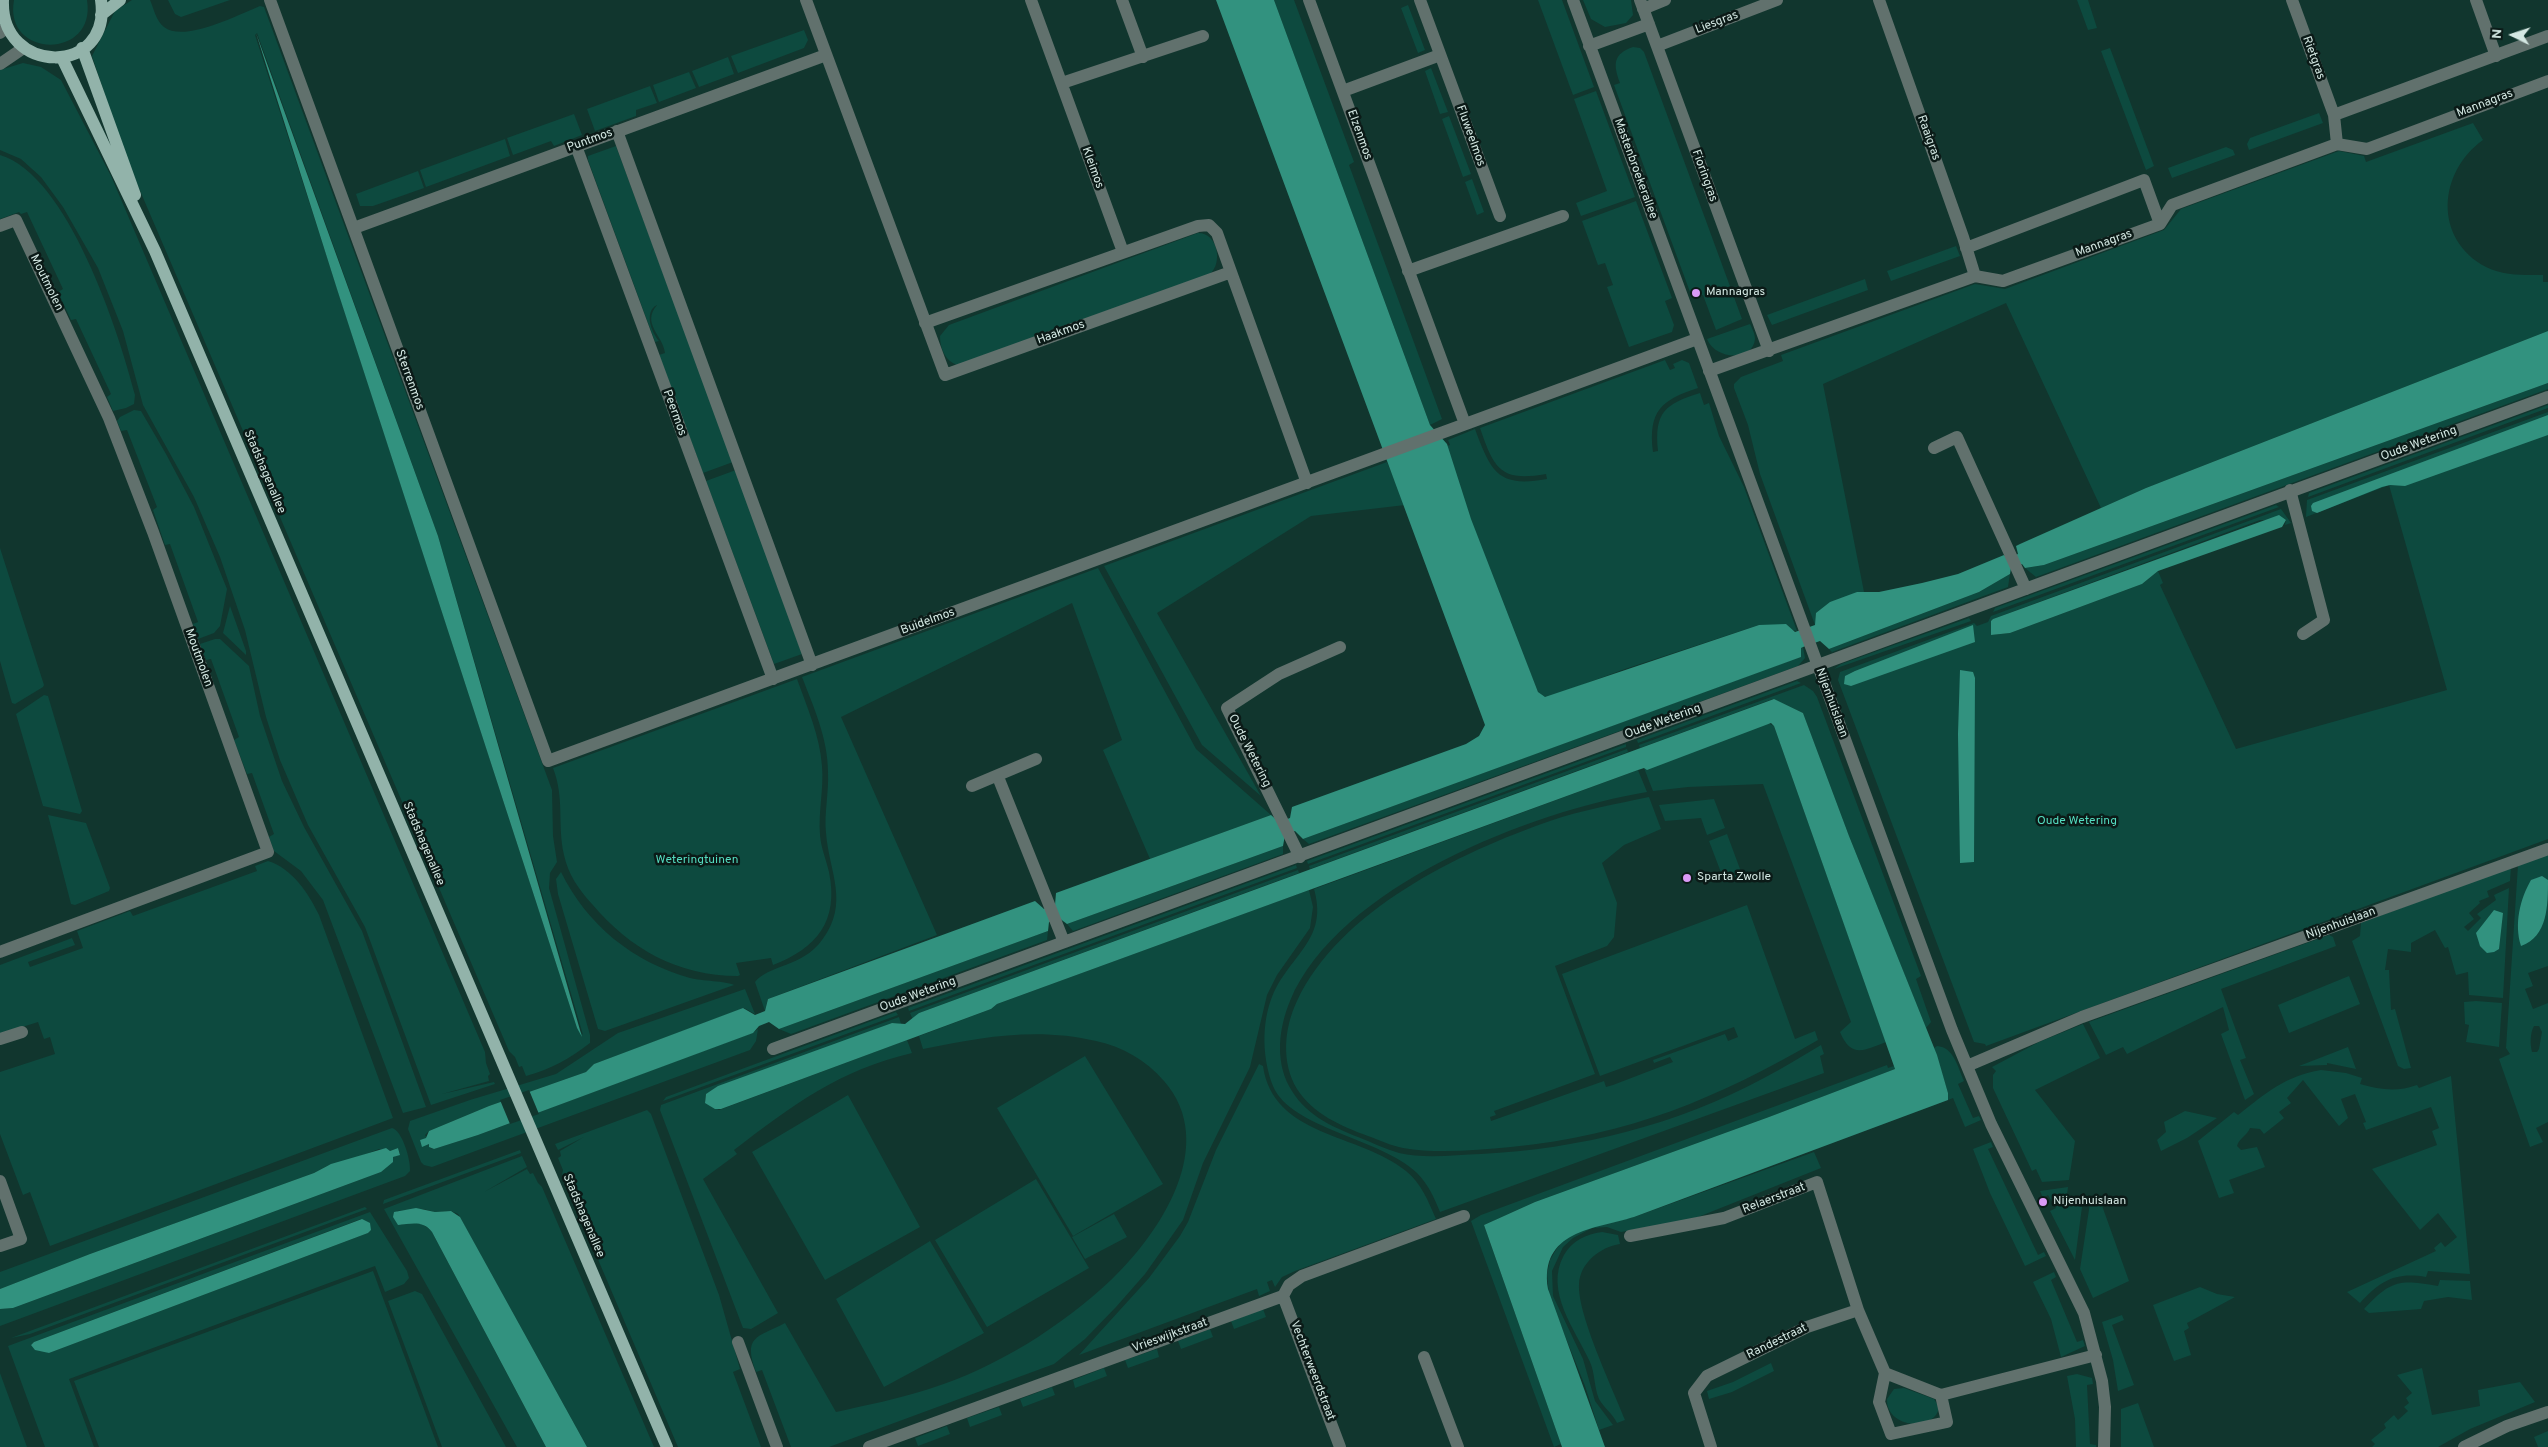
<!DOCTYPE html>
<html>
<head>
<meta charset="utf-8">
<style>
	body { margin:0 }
	#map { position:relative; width:2548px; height:1447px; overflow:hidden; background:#11362e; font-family:Overpass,sans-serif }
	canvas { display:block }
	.north { position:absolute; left:2488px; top:10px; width:50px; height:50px; -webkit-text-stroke:4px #0b1a17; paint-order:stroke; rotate:274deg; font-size:14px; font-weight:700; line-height:20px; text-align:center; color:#d4e8e3 }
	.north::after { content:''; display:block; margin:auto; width:18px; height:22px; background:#d4e8e3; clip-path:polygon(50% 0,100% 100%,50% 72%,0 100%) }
</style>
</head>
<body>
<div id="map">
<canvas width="2548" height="1447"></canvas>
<div class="north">N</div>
</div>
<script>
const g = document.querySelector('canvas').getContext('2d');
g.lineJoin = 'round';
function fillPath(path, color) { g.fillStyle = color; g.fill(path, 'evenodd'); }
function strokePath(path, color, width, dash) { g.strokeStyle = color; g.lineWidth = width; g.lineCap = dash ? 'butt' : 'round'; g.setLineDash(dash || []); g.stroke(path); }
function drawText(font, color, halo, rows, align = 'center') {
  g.font = font + ' Overpass,sans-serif'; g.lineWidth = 5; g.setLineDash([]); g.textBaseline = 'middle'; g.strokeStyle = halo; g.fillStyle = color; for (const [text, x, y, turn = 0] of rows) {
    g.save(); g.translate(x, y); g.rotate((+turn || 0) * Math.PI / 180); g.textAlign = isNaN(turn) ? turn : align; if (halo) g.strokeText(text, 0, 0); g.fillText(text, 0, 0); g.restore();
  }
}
fillPath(new Path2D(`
	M14 0H87C97 60 3 59 14 0Z
	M132 0H150C154 9 156 21 164 27 184 43 238 15 260 6L264 7 552 790 553 836 557 862 550 873 549 888 590 1035V1043C569 1059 551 1069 526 1076L522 1066 519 1067 515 1057 509 1051 126 158 92 56 115 11ZM257 33 438 536 583 1035 577 1028 255 35Z
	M168 0H230L181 17 175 14Z
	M1274 0H1294L1354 162 1349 165 1442 419 1430 425Z
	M1538 0H1562L1594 87 1573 95Z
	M1583 0H1631L1633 15 1626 23 1605 27 1591 19Z
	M2077 0H2088L2097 28 2088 30Z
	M1408 5 1425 50 1418 53 1401 8Z
	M804 30 808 40 804 48 738 73 731 56Z
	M1633 47 1640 48 1644 52 1742 319 1716 330 1703 295H1700L1698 289 1690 292 1614 85 1620 83C1613 64 1613 54 1633 47Z
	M2110 48 2154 166 2146 170 2101 51Z
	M728 57 734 74 699 87 692 71Z
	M23 63 41 67 61 80 111 176 485 1052 486 1063 490 1074 488 1076 489 1081 442 1094 494 1082 495 1084 431 1105 365 927 308 825 280 760 266 717 245 630 220 557 194 497 143 405 123 331 98 268 63 207 41 177 21 159 0 150V70Z
	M1431 68 1448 112 1440 114 1425 71Z
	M689 72 696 88 659 102 653 85Z
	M650 86 657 103 636 110V116L595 131 587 109Z
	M1596 91 1635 197 1581 216 1576 203 1607 191 1574 99Z
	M2319 113 2323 123 2249 150 2247 144 2250 138Z
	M574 114 582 135 554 146 551 141 513 155 507 138Z
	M1449 116 1471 174 1463 177 1442 119Z
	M2473 123 2483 140C2438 172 2433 239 2486 267 2504 276 2523 275 2543 275V282H2548V331L2146 488 2101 508 2006 303 1823 384 1864 592H1857L1815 625 1760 474 1748 425 1734 388V384L1741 377 1783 361 1781 355 1975 284 2005 289 2164 230 2181 209 2339 151 2364 156 2366 162Z
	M505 139 510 156 426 187 420 170Z
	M616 146 733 462 703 473 659 355 665 353C663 335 641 324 657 305 644 311 651 332 659 341L655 342 588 160V156Z
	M2226 147 2233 150 2235 155 2172 178 2168 168Z
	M0 155C68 175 119 332 135 395L134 404 126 408 113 411 107 397 111 394 76 319 71 320 58 292 63 289 27 212 21 214 19 212 0 219Z
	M418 171 424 188 373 206H360L356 194Z
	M1472 179 1484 212 1477 215 1465 182Z
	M1636 201 1672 298 1665 301 1674 325 1672 332 1629 347 1607 287 1613 285 1605 263 1598 265 1582 221Z
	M1198 233C1218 233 1223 263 1210 274L957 365C945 361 940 348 940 336L949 325Z
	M1956 246 1960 256 1891 281 1887 271Z
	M1865 279 1868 290 1772 325 1767 315Z
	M1750 324C1752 328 1755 334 1755 339 1753 362 1715 360 1707 339Z
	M1665 360 1670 370 1675 368 1673 364 1682 360 1689 363 1698 388C1661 400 1648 411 1653 452L1658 451C1654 412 1665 404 1700 393L1704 405 1709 403 1719 436 1744 487 1797 631 1759 625 1625 669 1549 697H1543L1538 692C1506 611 1469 530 1447 446L1450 445 1448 440 1475 429C1491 472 1498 488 1547 479L1546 474C1501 482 1494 469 1480 428Z
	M2548 383V389L2036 577 2025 568 2044 565Z
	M2548 405V408L2308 497 2309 493Z
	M134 410 141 411 166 454 194 507 227 589 220 626 214 633 198 639 193 624 198 622 170 544 165 545 153 510 157 507 127 430 121 431 117 421 120 417Z
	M2548 412V839L1986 1046 1985 1044 1974 1042 1838 680 1840 672 1974 623 1977 626 1988 622 1991 616 2281 509 2291 523 2285 525 2286 520H2260L1993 619 1991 621V635L2010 633 2142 584 2158 571 2163 583 2160 585 2236 749 2447 690 2389 485 2306 517 2307 500Z
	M1387 462 1405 505 1311 516 1157 613 1261 796 1202 745 1104 566Z
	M736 470 802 654 774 664 706 481Z
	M2276 505 2279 507 1993 612 1995 608Z
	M0 548 44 685 43 687 15 704 12 703 0 661Z
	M1098 568 1196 749 1271 815 1150 859 1103 750 1122 740 1072 603 841 717 937 935 768 999 765 1011 755 982C768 965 803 967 822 940 850 903 829 872 826 833 824 813 829 793 828 772 828 739 814 708 802 677Z
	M2010 574 2008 587 1832 652 1829 649 1979 592Z
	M230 606 246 651V655L223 633Z
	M1969 618 1971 621 1834 669 1841 664Z
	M215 639H220L249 666 260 716 282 781 304 827 362 931 426 1107 403 1113 323 900 301 871 274 851 269 837 274 834 252 773 247 774 234 740 239 737 211 659 206 660 200 644Z
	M1803 647 1805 658 1798 666 1309 844 1303 839 1800 657 1801 648Z
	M797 679C807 707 820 736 822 766 824 789 818 812 820 835 821 848 826 859 829 872 839 921 817 948 773 965L771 958 736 963 740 975 738 976C678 976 630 949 592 904 579 890 568 874 564 855 557 824 565 799 553 768Z
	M1797 681 1801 683 1638 743 1637 740Z
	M1804 685 1813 691 1817 697 1921 976 1916 979 1931 1022 1926 1028 1849 836 1803 713 1773 699 1640 748 1639 745Z
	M44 695 48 696 82 811 80 814 43 806 16 714Z
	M1768 723 1774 726 1886 1042C1865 1050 1851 1059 1840 1032L1851 1022 1763 784 1688 787 1653 791 1644 768Z
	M1626 744V747L1308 864 1307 861Z
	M1627 749 1628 752 1310 869 1309 866Z
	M1638 770 1647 792C1532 811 1338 886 1290 1001 1279 1028 1275 1059 1289 1086 1304 1114 1330 1126 1358 1137 1371 1142 1385 1149 1399 1153 1424 1159 1455 1155 1481 1154 1579 1149 1677 1125 1764 1078 1783 1068 1802 1056 1821 1045L1824 1054 1820 1056 1824 1073 1440 1212C1434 1197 1428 1184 1417 1173 1381 1138 1291 1129 1273 1086 1261 1056 1261 1015 1277 986 1298 950 1327 935 1314 889Z
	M1649 797 1661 829 1624 845 1602 863 1617 903 1614 937 1607 946 1555 966 1595 1074 1494 1111 1496 1115 1490 1117 1491 1121 1604 1081 1606 1087 1613 1085 1673 1062 1670 1057 1654 1063 1653 1060 1725 1034 1728 1041 1738 1037 1734 1027 1600 1076 1562 974 1747 905 1795 1039 1815 1031 1818 1040C1716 1099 1630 1135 1511 1147 1476 1150 1438 1154 1403 1148 1392 1146 1379 1140 1368 1136 1341 1126 1313 1114 1297 1089 1281 1063 1284 1028 1297 1001 1340 910 1458 853 1550 821 1582 810 1616 804 1649 797Z
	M1714 799 1725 828 1707 835 1701 818 1665 821 1659 805Z
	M48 815 86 823 110 888 109 891 75 905 71 904Z
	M1727 834 1743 877 1725 883 1709 841Z
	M1283 846V854L1073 931 1067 924Z
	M2548 854V966L2528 973 2533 986 2525 989 2533 1009 2548 1003V1122L2536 1128 2543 1142 2530 1147 2499 1059 2510 1054 2506 1048 2518 865ZM2534 1026H2539L2542 1032 2539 1049 2537 1052H2532C2530 1044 2530 1033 2534 1026Z
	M268 861C292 868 309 894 319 915L393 1118 50 1246 30 1192 23 1195 0 1134V1072L55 1054 50 1037 44 1039 38 1022 0 1034V965L72 938 75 945 28 962 30 967 83 948 77 931 130 911 133 916 257 871 255 866Z
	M1296 865 1297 868 909 1011 908 1008Z
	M2511 867 2510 881 2487 891 2489 897 2479 901 2480 903 2469 913 2474 919 2464 927 2468 931 2481 918 2477 914 2496 900 2494 895 2509 888 2503 998 2469 995 2468 972 2456 975 2448 947 2445 948 2435 930 2411 943V952L2388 949 2385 970H2389L2391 1010 2395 1009 2411 1068 2404 1069 2398 1066 2352 941 2360 936 2361 923Z
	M1298 870 1299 873 919 1013 913 1020 910 1013Z
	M561 872C587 925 633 962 690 978 701 981 727 981 734 985L605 1031 598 1029 558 894 556 879Z
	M1309 890 1313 907 1310 928 1277 975 1267 995 1250 1067 1203 1163 1183 1220 1145 1274 1116 1307 1085 1339 1054 1364 829 1447H791L762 1370 756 1372C743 1336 756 1338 785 1323L836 1412C867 1405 898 1399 929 1389 996 1368 1061 1327 1112 1279 1161 1232 1219 1144 1164 1081 1146 1060 1123 1047 1096 1041 1038 1027 981 1037 923 1049L919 1036 991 1009 997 1004Z
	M1048 931 1047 940 791 1034 779 1029Z
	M2329 935 2333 937 2336 946 2221 989 2246 1058 2240 1060 2254 1094 2245 1100 2221 1034 2229 1030 2223 1007 2127 1054 2123 1047 2106 1055 2089 1022Z
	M2349 976 2360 1004 2289 1033 2278 1005Z
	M745 989 755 1014 744 1008 594 1064 586 1072 489 1106 429 1131 425 1135 427 1138 420 1140 429 1144 430 1148 434 1149 478 1135 752 1033 758 1029 756 1041 750 1050 432 1167 424 1165 421 1162 408 1129 410 1121 470 1100 556 1074 618 1033Z
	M2476 1001 2502 1003 2499 1047 2466 1042 2469 1025 2465 1024 2464 1002Z
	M896 1012 898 1015 663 1101 666 1097Z
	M899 1017 901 1024 892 1023 706 1094 705 1101 719 1110 907 1040 912 1053C839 1070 793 1105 734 1150L737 1154 703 1179 778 1313 751 1329 743 1328 660 1110 661 1105Z
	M2083 1024 2100 1058 2035 1090 2075 1141 2069 1180 2042 1182 2036 1169 2032 1171 1993 1088V1075L1996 1071 1992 1067 2039 1042Z
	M1937 1046C1954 1047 1958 1068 1964 1081L1958 1084 1973 1118 1979 1116 1981 1120 1965 1127 1953 1098 1948 1100V1093L1934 1048Z
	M2348 1047 2356 1069 2327 1063V1065L2299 1066Z
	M1085 1056 1163 1184 1073 1236 997 1108Z
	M1259 1064 1263 1066C1273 1137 1359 1133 1406 1171 1422 1184 1428 1201 1436 1219L1295 1271 1282 1277 1275 1287 1272 1280 1267 1282 1270 1291 1259 1296 1257 1289 1079 1355 1149 1278 1180 1236 1188 1222 1216 1150Z
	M1887 1065 1888 1068 1894 1066 1895 1069 1769 1117 1535 1202 1484 1225 1561 1444 1554 1447 1471 1221 1481 1215Z
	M2321 1070 2346 1073 2362 1078 2360 1084C2381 1090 2397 1092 2417 1085L2419 1088 2451 1076 2470 1274 2428 1271 2426 1277C2396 1272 2381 1280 2360 1303L2347 1292 2436 1251 2434 1248 2441 1242 2445 1247 2457 1237 2438 1213 2420 1230 2372 1169 2437 1145 2432 1131 2439 1128 2431 1107 2366 1130 2363 1123 2366 1122 2355 1094 2341 1099 2348 1118 2339 1126 2303 1080 2287 1098 2291 1103 2279 1112 2284 1118 2264 1134 2260 1129 2250 1128C2247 1136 2239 1138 2237 1146L2241 1150 2257 1147 2265 1167 2229 1180 2234 1193 2219 1198 2198 1141 2234 1112 2238 1115C2266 1093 2285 1076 2321 1070Z
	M848 1095 920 1227 825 1280 752 1152Z
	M647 1110 651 1114 719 1295 740 1369 733 1372 761 1447H678L562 1175 563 1170 558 1158 561 1156 560 1151 584 1137 558 1150 555 1144Z
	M2185 1111 2217 1118 2187 1138 2161 1151 2157 1140 2166 1132 2164 1122Z
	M392 1128C402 1130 411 1160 410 1171L405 1176 0 1326V1309L13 1308 381 1172 393 1157 400 1154 398 1148 390 1151 379 1149 348 1161 327 1166 314 1173 90 1254 0 1289V1272Z
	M1991 1142 1993 1147 1988 1149 2038 1255 2044 1252 2046 1256 2025 1266 1990 1193 1973 1149Z
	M520 1150 521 1153 383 1204 384 1200Z
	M1814 1152 1821 1168 1693 1219 1621 1232 1607 1227 1592 1228 1573 1238 1563 1247 1552 1271 1553 1296 1583 1359 1595 1401 1613 1425 1599 1430 1585 1386 1549 1296 1547 1274 1550 1260 1557 1248 1566 1238 1583 1229 1634 1217Z
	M522 1156 527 1167 484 1192 527 1169 530 1174 533 1173 538 1183 542 1187 654 1447H587L458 1214 451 1211 435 1212 423 1209 397 1211 401 1225C412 1221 424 1222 432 1232L546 1447H517L384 1209Z
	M1036 1179 1089 1268 987 1327 935 1240Z
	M2068 1187 2066 1203 2082 1207 2075 1260 2050 1211 2056 1208 2048 1195 2043 1198 2040 1191Z
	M2100 1200 2129 1281 2093 1298 2080 1269 2090 1203Z
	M365 1207 367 1209 30 1334 11 1338Z
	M370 1212 407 1271 409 1278 404 1284 385 1292 375 1266 69 1379 94 1447H45L8 1346ZM361 1219 371 1230 368 1233 49 1353 31 1345 34 1342Z
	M1114 1214 1127 1237 1085 1259 1072 1237Z
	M1602 1232 1618 1235 1620 1244C1600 1247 1580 1263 1579 1284 1577 1314 1613 1389 1625 1420L1617 1423C1613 1414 1604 1408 1599 1399 1594 1387 1595 1373 1590 1362 1575 1329 1544 1291 1564 1255 1572 1241 1586 1234 1602 1232Z
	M930 1241 984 1333 884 1387 836 1299Z
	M373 1271 438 1447H99L74 1381Z
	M2054 1272 2056 1277 2051 1280 2077 1342 2083 1340 2085 1346 2061 1357 2051 1319 2033 1282Z
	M2440 1280 2470 1281 2472 1300 2448 1297 2424 1301 2421 1309 2369 1313 2364 1309C2391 1280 2399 1279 2438 1286Z
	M2200 1287 2217 1294 2235 1297 2187 1323 2189 1328 2184 1331 2191 1355 2174 1361 2153 1305Z
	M415 1291 422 1294 506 1447H442L388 1301Z
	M1263 1309 1266 1317 1234 1329 1231 1321Z
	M2122 1315 2124 1320 2112 1325 2134 1385 2118 1391 2113 1360 2102 1322Z
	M1210 1329 1213 1337 1181 1349 1178 1341Z
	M1157 1349 1159 1357 1128 1368 1125 1360Z
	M1771 1363 1774 1371 1732 1392 1709 1399 1707 1391 1733 1382Z
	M1104 1368 1107 1376 1075 1388 1073 1380Z
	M2422 1368 2432 1415 2480 1406 2478 1390 2520 1382 2535 1402 2470 1429 2438 1447H2372L2375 1444 2371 1440 2386 1428 2384 1424 2394 1415 2398 1420 2408 1411 2404 1407 2409 1403 2406 1398 2412 1393 2397 1375Z
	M0 1373 27 1447H0Z
	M2077 1374 2092 1378 2093 1384 2087 1385 2090 1444 2096 1445V1447H2076L2075 1419 2067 1376Z
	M1052 1387 1055 1395 1023 1407 1020 1399Z
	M1904 1388 1934 1399 1939 1407C1936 1432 1886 1429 1887 1399L1894 1389Z
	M2138 1403 2154 1447H2121V1409Z
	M999 1407 1002 1415 970 1427 967 1418Z
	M947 1426 950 1434 918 1446 915 1438Z
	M2548 1431V1447H2538L2534 1437Z`), '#0d4a3f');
fillPath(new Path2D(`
	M1216 0H1274L1430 425 1447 444 1471 519 1538 692 1545 697 1759 625 1786 624 1795 632 1815 625 1816 613 1830 602 1857 592H1879L1922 583 1958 574 2004 555 2007 558 2018 554 2016 546 2020 544 2146 488 2548 331V383L2044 565 2025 568 2022 564 2011 568 2010 574 1979 592 1829 649 1820 641 1803 647 1801 648V657L1303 839 1295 831 1285 835 1283 846 1067 924 1059 918 1049 922 1048 931 779 1029 769 1022 759 1026 753 1033 478 1135 434 1149 429 1147V1144L422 1147 420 1140 426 1138 429 1131 489 1106 586 1072 594 1064 743 1008 755 1015 765 1011 768 999 1035 901 1044 909 1055 905 1056 893 1271 815 1279 822 1290 818 1292 807 1466 744 1479 736 1485 725Z
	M256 33 438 536 582 1037 577 1028 337 289Z
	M2548 415V435L2405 486 2390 485 2382 487 2317 513 2312 511 2311 506 2313 503Z
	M2279 515 2286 520 2282 527 2158 571 2142 584 2010 633 1991 635V621L1993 619Z
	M1973 625 1975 642 1851 686 1844 684 1845 676 1855 671Z
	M1960 670 1973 672 1975 678 1974 862 1960 863 1958 734Z
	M1774 699 1803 713 1849 836 1937 1055 1948 1093V1100L1634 1217C1594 1229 1539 1231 1548 1289L1605 1447H1562L1484 1225 1535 1202 1769 1117 1895 1069 1774 726 1771 723 1647 770 1644 768 1638 770 997 1004 991 1009 721 1109H715L705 1103 706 1094 718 1086 892 1023 905 1024 919 1013Z
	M2542 876 2548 880C2548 904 2548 937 2521 946 2514 924 2520 899 2531 880Z
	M2494 910 2503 913 2499 949 2494 952 2487 953 2480 946 2476 933Z
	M386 1148 390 1151 398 1148 400 1155 393 1157V1162L381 1172 13 1308 0 1309V1289L90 1254 314 1173 331 1164Z
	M416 1208 435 1212 451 1211 460 1217 587 1447H546L432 1232C423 1220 411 1224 398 1225L393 1217 394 1212Z
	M362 1219 370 1223 371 1230 368 1233 49 1353 35 1350 31 1345 34 1342Z`), '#32927f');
fillPath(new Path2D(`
	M529 1090 539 1114 510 1124 500 1100Z`), '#11362e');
strokePath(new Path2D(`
	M270 0 548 761 1697 339
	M806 0 945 375 1231 272
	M1031 0 1123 252
	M1122 0 1143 57
	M1309 0 1465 424
	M1420 0 1500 216
	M1573 0 1952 1030 1991 1124 2084 1313 2102 1381 2105 1407 2104 1447
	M1640 0 1769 351
	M1879 0 1963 237 1975 276
	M2292 0 2334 115
	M2476 0 2496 56
	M1643 9 1665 0
	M0 33 6 28
	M1589 46 1649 24
	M1657 46 1777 0
	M0 64 22 49
	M1062 83 1203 36
	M1343 91 1440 55
	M617 131 812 665
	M2337 144 2334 115 2548 36
	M576 146 773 679
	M0 226 16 220 109 418 153 532 268 852 0 952
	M354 228 826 55
	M1966 248 2144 180 2160 224
	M1408 271 1563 216
	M925 323 1198 226 1209 225 1217 233 1307 483
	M1709 371 1975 276 2003 281 2160 224 2172 205 2337 144 2367 149 2548 81
	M1934 448 1957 437 2026 589
	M2290 490 2324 620 2303 634
	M998 777 1064 942
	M972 786 1036 759
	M1300 857 1227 708 1279 674 1340 647
	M0 1039 22 1032
	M773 1049 2548 397
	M1967 1066 2082 1017 2548 849
	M0 1181 21 1239 0 1246
	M1630 1236 1724 1218 1817 1182 1858 1310 1885 1373 1941 1395 2096 1355
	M1283 1296 1340 1447
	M738 1342 777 1447
	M1424 1357 1458 1447
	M1885 1373 1879 1402 1891 1434 1947 1422 1941 1395
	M869 1447 1283 1296 1289 1285 1302 1276 1464 1216
	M1711 1447 1694 1393 1707 1376 1807 1327 1858 1310
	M2464 1447 2507 1426 2548 1412`), '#61716d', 12);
strokePath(new Path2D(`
	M3 0C0 76 112 77 101 0
	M101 15 120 0
	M82 48 135 195
	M62 58 155 251 667 1447`), '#92b3aa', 12);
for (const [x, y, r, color] of [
	[1696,293,5,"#da9af6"],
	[1687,878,5,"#da9af6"],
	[2043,1202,5,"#da9af6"]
]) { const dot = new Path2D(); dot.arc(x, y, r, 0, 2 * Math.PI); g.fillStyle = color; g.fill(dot); strokePath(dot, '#0b1a17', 2); }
drawText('12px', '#d4e8e3', '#0b1a17', [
	["Liesgras",1717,23,-21],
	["Rietgras",2313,58,70],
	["Mannagras",2485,104,-21],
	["Elzenmos",1359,135,70],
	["Fluweelmos",1470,136,70],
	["Raaigras",1928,138,70],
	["Puntmos",590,141,-20],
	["Kleimos",1092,168,70],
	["Mastenbroekerallee",1635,169,70],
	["Fioringras",1704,176,70],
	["Mannagras",2104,244,-20],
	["Moutmolen",46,283,64],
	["Haakmos",1061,333,-20],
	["Sterrenmos",409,380,70],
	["Peermos",674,413,70],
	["Oude Wetering",2419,444,-20],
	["Stadshagenallee",264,472,67],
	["Buidelmos",928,622,-20],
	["Moutmolen",198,658,70],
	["Nijenhuislaan",1831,703,70],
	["Oude Wetering",1663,722,-20],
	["Oude Wetering",1249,751,63],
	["Stadshagenallee",423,844,67],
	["Nijenhuislaan",2341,924,-20],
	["Oude Wetering",918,995,-20],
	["Relaerstraat",1774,1199,-21],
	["Stadshagenallee",583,1216,67],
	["Vrieswijkstraat",1170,1336,-20],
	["Randestraat",1777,1342,-26],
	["Vechterweerdstraat",1312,1371,69]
]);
drawText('12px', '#d4e8e3', '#0b1a17', [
	["Mannagras",1706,293],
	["Sparta Zwolle",1697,878],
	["Nijenhuislaan",2053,1202]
], 'left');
drawText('12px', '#54dcc0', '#0b1a17', [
	["Oude Wetering",2077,822],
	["Weteringtuinen",697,861]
]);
</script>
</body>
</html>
